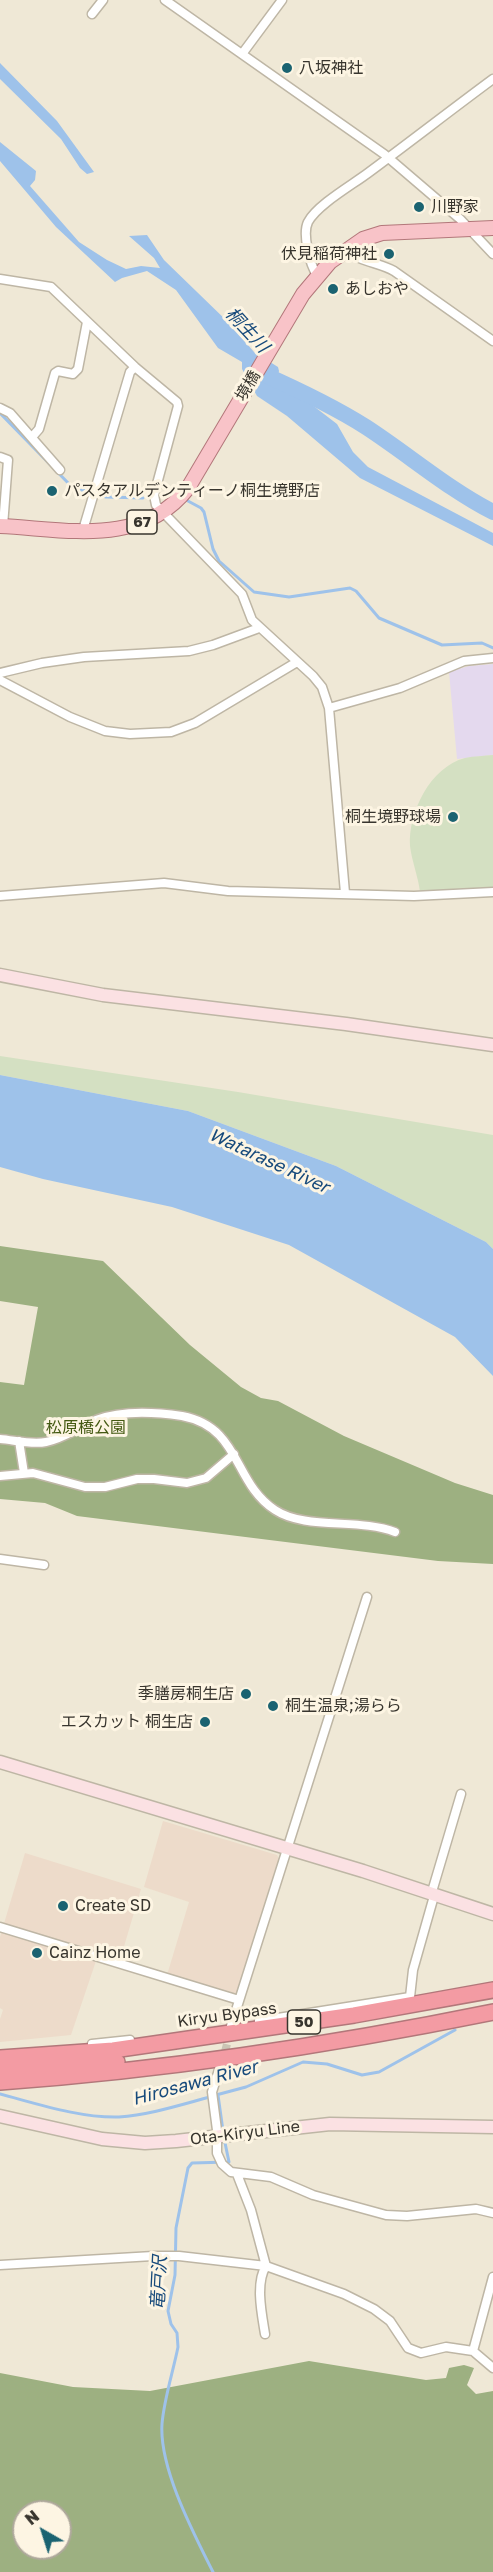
<!DOCTYPE html>
<html>
<head>
<meta charset="utf-8">
<style>
	body { margin:0 }
	#map { position:relative; width:493px; height:2572px; overflow:hidden; background:#efe8d6; font-family:"Golos Text",sans-serif }
	canvas { display:block }
	.north { position:absolute; left:12px; top:2500px; width:60px; height:60px; box-sizing:border-box; background:#fdf5e3; border:2px solid #aea89b; border-radius:50%; rotate:321deg; font-size:16px; font-weight:700; line-height:24px; text-align:center; color:#38352e }
	.north::after { content:''; display:block; margin:auto; width:21px; height:27px; background:#1b6371; clip-path:polygon(50% 0,100% 100%,50% 72%,0 100%) }
</style>
</head>
<body>
<div id="map">
<canvas width="493" height="2572"></canvas>
<div class="north">N</div>
</div>
<script>
const g = document.querySelector('canvas').getContext('2d');
g.lineJoin = 'round';
function fillPath(path, color) { g.fillStyle = color; g.fill(path, 'evenodd'); }
function strokePath(path, color, width, dash) { g.strokeStyle = color; g.lineWidth = width; g.lineCap = dash ? 'butt' : 'round'; g.setLineDash(dash || []); g.stroke(path); }
function drawText(font, color, halo, rows, align = 'center') {
  g.font = font + ' "Golos Text","Noto Sans JP",sans-serif'; g.lineWidth = 6; g.setLineDash([]); g.textBaseline = 'middle'; g.strokeStyle = halo; g.fillStyle = color; for (const [text, x, y, turn = 0] of rows) {
    g.save(); g.translate(x, y); g.rotate((+turn || 0) * Math.PI / 180); g.textAlign = isNaN(turn) ? turn : align; if (halo) g.strokeText(text, 0, 0); g.fillText(text, 0, 0); g.restore();
  }
}
fillPath(new Path2D(`
	M163 1821 277 1855 280 1861 239 1991 234 1995 167 1975 189 1902 144 1887Z
	M25 1853 141 1889 120 1960 52 1947 96 1961 71 2035 0 2042V2019L3 2010 0 2008V1937Z`), '#eddbca');
fillPath(new Path2D(`
	M493 664V755L457 759 449 672 469 666Z`), '#e4d9ee');
fillPath(new Path2D(`
	M493 755V887L420 892C418 876 412 862 410 846 408 813 430 767 465 758 474 756 484 756 493 755Z
	M0 1056 238 1092 493 1135V1249L486 1242 336 1166 188 1111 0 1075Z`), '#d4e0c2');
fillPath(new Path2D(`
	M0 1246 103 1261 190 1345 241 1387 261 1398 278 1401 344 1436 455 1483 493 1495V1564L438 1561 77 1516 45 1503 0 1499V1382L24 1385 38 1307 0 1301Z
	M309 2361 426 2380 446 2378 449 2368 464 2365 474 2368 467 2385 476 2394 493 2391V2572H0V2373L73 2387 150 2391ZM24 2512H60V2548H24Z`), '#9db081');
fillPath(new Path2D(`
	M0 63 57 121 94 172 87 174 80 168 61 139 0 79Z
	M0 142 36 171 35 180 30 186 79 242 107 260 126 269 141 266 160 268 154 258 129 236 147 235 164 260 229 323 254 352 278 367 279 371 277 378 337 424 353 452 368 467 493 533V546L360 478 287 416 257 396 242 369V362L218 348 176 290 147 271 122 278 115 282 56 227 0 161Z
	M0 1075 188 1111 336 1166 486 1242 493 1249V1376L455 1337 289 1245 172 1207 43 1179 0 1167Z`), '#9ec2ea');
strokePath(new Path2D(`
	M0 413 72 487 106 497 143 498
	M188 501 201 508 204 512 213 549 219 561 254 592 289 597 350 588 356 591 379 618 442 645 482 643 493 648
	M0 2094C38 2104 80 2118 119 2117 149 2115 180 2105 210 2097
	M216 2095 246 2087 303 2062 327 2064 362 2075 379 2072 455 2030
	M218 2095 223 2131
	M213 2572C194 2534 159 2468 162 2424 164 2399 173 2372 178 2347L177 2333 171 2324 168 2311 175 2275 176 2228 188 2168 192 2163 229 2162 224 2138`), '#9ec2ea', 3);
strokePath(new Path2D(`
	M263 374C299 390 333 406 366 427 409 455 448 489 493 512`), '#9ec2ea', 16);
strokePath(new Path2D(`
	M225 2052 230 2032`), '#cac4b4', 8, [8, 4]);
const street = new Path2D(`
	M165 0 384 154 460 219 493 254
	M92 14 103 0
	M242 54 282 0
	M348 250C356 261 381 263 394 271L493 341
	M317 275C310 265 302 234 308 222 317 205 352 185 368 173 410 142 451 110 493 79
	M0 279 51 287 135 367 177 402 178 406 154 495 156 505 242 594 252 620 313 676 322 687 329 708 345 893
	M0 408 10 413 60 470
	M32 437 39 429 55 373 58 371 73 374 78 369 87 322
	M0 457 8 460 3 526
	M83 530 130 372 135 367
	M0 673 42 663 84 657 189 651 213 645 259 628
	M0 680 70 717 105 731 130 734 171 732 195 723 297 662
	M329 708 400 688 464 661 493 658
	M0 896 164 883 228 891 414 896 493 892
	M0 1439C14 1440 31 1445 46 1442 63 1439 79 1427 96 1420 122 1410 155 1412 182 1416 241 1427 233 1483 275 1510 305 1530 360 1518 395 1532
	M19 1441 24 1473
	M0 1476 33 1473 85 1487H105L137 1479H154L187 1483 206 1478 234 1454
	M0 1559 44 1565
	M431 1895 461 1794
	M0 1927 239 2000
	M259 2021 410 1997 413 1970 434 1896
	M231 2026 367 1597
	M92 2044 130 2040
	M223 2057 212 2092 217 2130V2153L222 2164 231 2172 271 2177 313 2195 386 2215 407 2216 476 2209 493 2213
	M237 2174 251 2210 266 2266C255 2283 262 2315 265 2334
	M0 2265 153 2256H179L266 2266 344 2294 374 2309 390 2321 408 2348 421 2353 446 2347 473 2351 493 2368
	M473 2351 493 2277`);
const secondary = new Path2D(`
	M0 975 103 995 346 1024 493 1045
	M0 1762 363 1871 493 1914
	M0 2116 102 2139 145 2143 176 2141 330 2124 493 2127`);
const primary = new Path2D(`
	M0 526C67 529 141 548 188 488L303 294 330 262 363 239 382 233 493 228`);
const highway = new Path2D(`
	M0 2058 113 2050 354 2015 493 1990
	M0 2070 117 2062
	M0 2082C165 2070 331 2045 493 2012`);
strokePath(street, '#beb6a5', 11);
strokePath(secondary, '#beb6a5', 15);
strokePath(primary, '#b2777a', 16);
strokePath(highway, '#b2777a', 18);
strokePath(street, '#fff', 8);
strokePath(secondary, '#fbe1e3', 12);
strokePath(primary, '#f8c3c8', 14);
strokePath(highway, '#f39ba3', 15);
for (const [x, y, r, color] of [
	[287,68,6,"#1b6371"],
	[419,207,6,"#1b6371"],
	[389,254,6,"#1b6371"],
	[333,289,6,"#1b6371"],
	[52,491,6,"#1b6371"],
	[453,817,6,"#1b6371"],
	[246,1694,6,"#1b6371"],
	[273,1706,6,"#1b6371"],
	[205,1722,6,"#1b6371"],
	[63,1906,6,"#1b6371"],
	[37,1953,6,"#1b6371"]
]) { const dot = new Path2D(); dot.arc(x, y, r, 0, 2 * Math.PI); g.fillStyle = color; g.fill(dot); strokePath(dot, '#fdf5e3', 2); }
for (const [x, y, w] of [
	[142,522,30],
	[304,2022,33]
]) { const box = new Path2D(); box.roundRect(x - w / 2, y - 12, w, 24, 4.5); g.fillStyle = '#fdf5e3'; g.fill(box); strokePath(box, '#38352e', 1.5); }
drawText('bold 15px', '#38352e', null, [
	["67",142,522],
	["50",304,2022]
]);
drawText('16px', '#38352e', '#fdf5e3', [
	["八坂神社",299,68],
	["川野家",431,207],
	["伏見稲荷神社",377,254,"right"],
	["あしおや",345,289],
	["パスタアルデンティーノ桐生境野店",64,491],
	["桐生境野球場",441,817,"right"],
	["季膳房桐生店",234,1694,"right"],
	["桐生温泉;湯らら",285,1706],
	["エスカット 桐生店",193,1722,"right"],
	["Create SD",75,1906],
	["Cainz Home",49,1953]
], 'left');
drawText('16px', '#38352e', '#fdf5e3', [
	["境橋",248,386,-59],
	["Kiryu Bypass",227,2015,-8],
	["Ota-Kiryu Line",245,2133,-7]
]);
drawText('16px', '#445a13', '#fdf5e3', [
	["松原橋公園",86,1428]
]);
drawText('italic 18px', '#174a7b', '#fdf5e3', [
	["桐生川",247,330,47],
	["Watarase River",269,1161,25],
	["Hirosawa River",195,2083,-15],
	["竜戸沢",159,2283,-87]
]);
</script>
</body>
</html>
